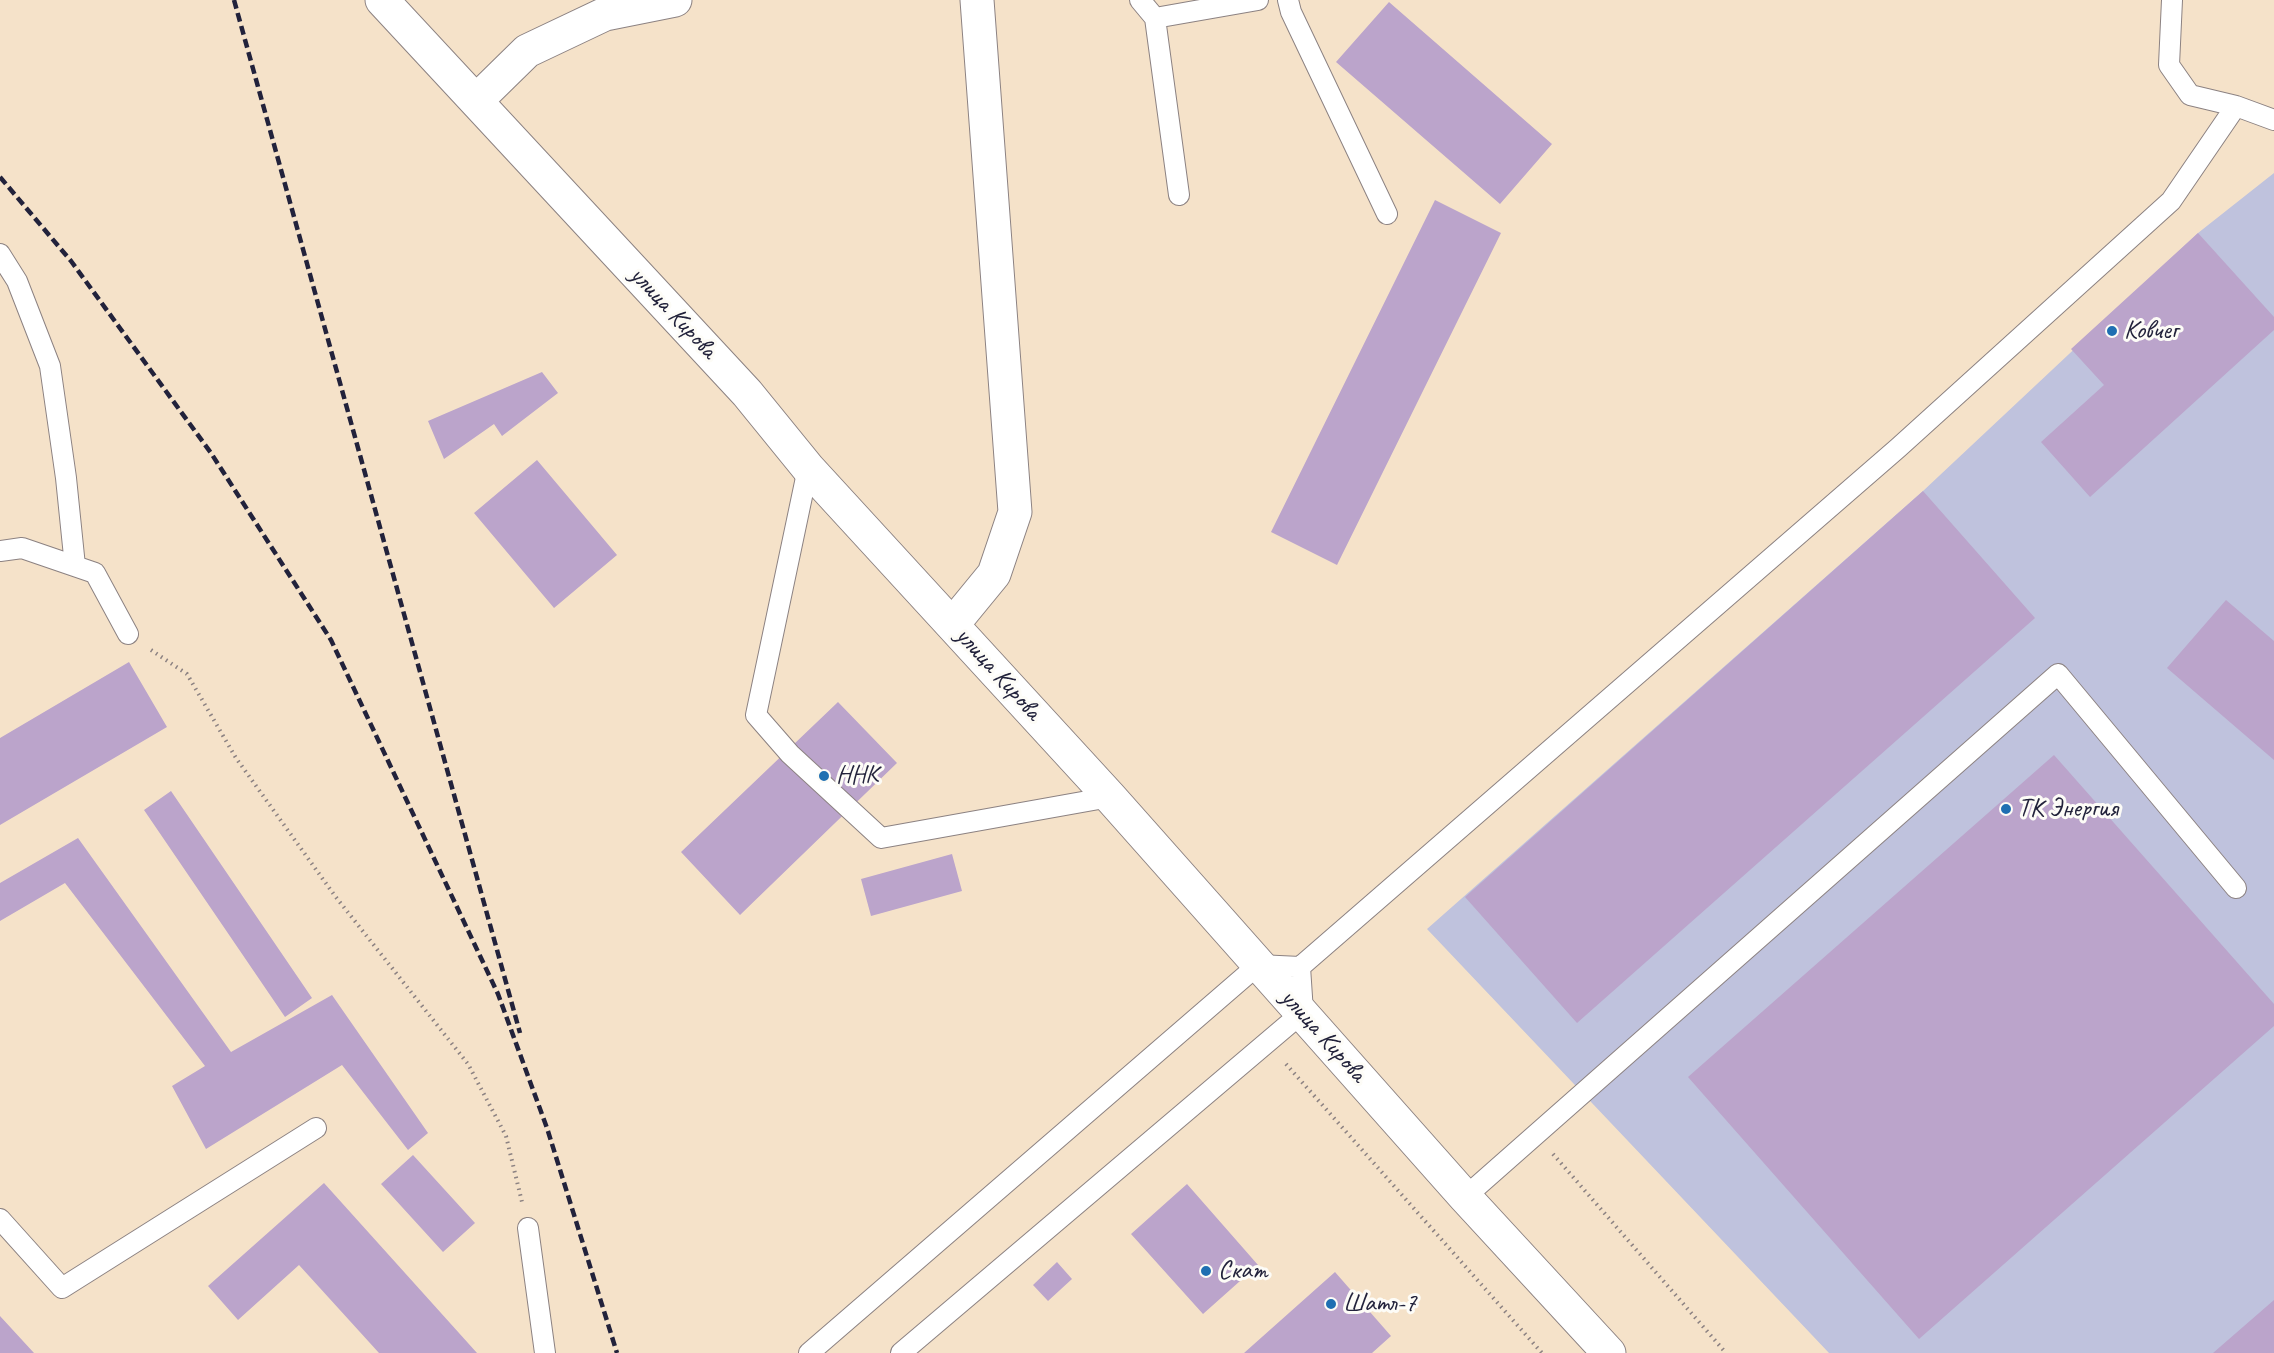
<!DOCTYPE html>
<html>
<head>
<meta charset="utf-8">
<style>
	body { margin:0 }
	canvas { display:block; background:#f5e2c9 }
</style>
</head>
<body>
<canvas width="2274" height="1353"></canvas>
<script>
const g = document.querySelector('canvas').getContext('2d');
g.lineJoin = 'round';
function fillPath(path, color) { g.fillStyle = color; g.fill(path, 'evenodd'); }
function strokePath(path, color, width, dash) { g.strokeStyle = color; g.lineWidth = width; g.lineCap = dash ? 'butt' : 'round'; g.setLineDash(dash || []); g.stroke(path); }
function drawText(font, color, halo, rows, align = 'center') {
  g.font = font + ' Caveat,sans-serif'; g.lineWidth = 6; g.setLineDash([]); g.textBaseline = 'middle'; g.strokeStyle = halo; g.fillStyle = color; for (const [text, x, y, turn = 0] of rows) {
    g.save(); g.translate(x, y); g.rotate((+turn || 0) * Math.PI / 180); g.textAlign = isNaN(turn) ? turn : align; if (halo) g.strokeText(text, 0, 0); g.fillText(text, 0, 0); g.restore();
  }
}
fillPath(new Path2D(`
	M2274 173V1353H1829L1427 929 1923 491 2198 233Z`), '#bfc2dd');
fillPath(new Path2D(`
	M1389 2 1552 144 1500 204 1336 62Z
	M1435 200 1501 233 1337 565 1271 532Z
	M2198 233 2274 317V330L2090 497 2041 442 2104 385 2071 349Z
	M542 372 558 393 502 436 494 424 444 459 428 421Z
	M537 460 617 555 554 608 474 513Z
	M1923 491 2035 618 1577 1023 1465 897Z
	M2226 600 2274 641V760L2167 668Z
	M129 662 167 727 0 825V738Z
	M838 702 897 763 740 915 681 852Z
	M2054 755 2274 1004V1026L1919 1339 1688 1077Z
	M171 791 312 998 285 1017 144 810Z
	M78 838 231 1052 332 995 428 1133 408 1150 342 1065 206 1149 172 1086 205 1066 65 883 0 921V883Z
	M952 854 962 891 871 916 861 879Z
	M413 1155 475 1223 443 1252 381 1184Z
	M324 1183 477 1353H379L299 1265 238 1320 208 1286Z
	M1187 1184 1258 1265 1203 1314 1131 1234Z
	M1057 1262 1072 1279 1048 1301 1033 1285Z
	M1335 1272 1391 1336 1372 1353H1244Z
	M2274 1300V1353H2213Z
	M0 1316 34 1353H0Z`), '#bba4cb');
const service = new Path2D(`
	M1140 0 1155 18
	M1288 0 1291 12 1387 214
	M2172 0 2169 65 2190 95 2236 106 2274 120
	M1179 195 1155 18 1258 0
	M0 254 17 281 50 366 66 478 75 566
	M808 468 756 715 790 754 881 838 1110 797
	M0 551 22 548 95 573 128 634
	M1465 1197 2058 674 2236 888
	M0 1219 62 1288 316 1128
	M528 1228 545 1353
	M809 1353 1258 965 1300 967 1898 448 2171 201 2236 106
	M901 1353 1303 1012 1300 967`);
const minor = new Path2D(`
	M477 100 527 51 605 14 675 0
	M953 624 994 574 1015 512 977 0`);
const secondary = new Path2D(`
	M382 0 747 393 808 468 1110 797 1465 1197 1609 1353`);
strokePath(service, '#8c8282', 22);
strokePath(minor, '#8c8282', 35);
strokePath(secondary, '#8c8282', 35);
strokePath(new Path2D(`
	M151 650 187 674 236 758 335 896 468 1064 506 1136 522 1202
	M1286 1064 1542 1353
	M1553 1154 1726 1353`), '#8c8282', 4, [1.5, 4.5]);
strokePath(service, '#fff', 20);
strokePath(minor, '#fff', 33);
strokePath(secondary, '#fff', 33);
strokePath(new Path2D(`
	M234 0 520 1033
	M0 177 71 261 211 453 331 640 498 994 547 1128 617 1353`), '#22223b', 4.5, [9, 4.5]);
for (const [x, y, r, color] of [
	[2112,331,6,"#1f6fb2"],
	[824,776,6,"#1f6fb2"],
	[2006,809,6,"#1f6fb2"],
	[1206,1271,6,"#1f6fb2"],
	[1331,1304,6,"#1f6fb2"]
]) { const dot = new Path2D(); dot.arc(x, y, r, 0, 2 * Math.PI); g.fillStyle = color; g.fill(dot); strokePath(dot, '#fdfcf7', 2); }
drawText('26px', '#22223b', '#fdfcf7', [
	["улица Кирова",673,313,47],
	["улица Кирова",998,674,48],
	["улица Кирова",1323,1036,48]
]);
drawText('26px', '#22223b', '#fdfcf7', [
	["Ковчег",2124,331],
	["ННК",836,776],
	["ТК Энергия",2018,809],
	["Скат",1218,1271],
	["Шатл-7",1343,1304]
], 'left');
</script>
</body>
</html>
